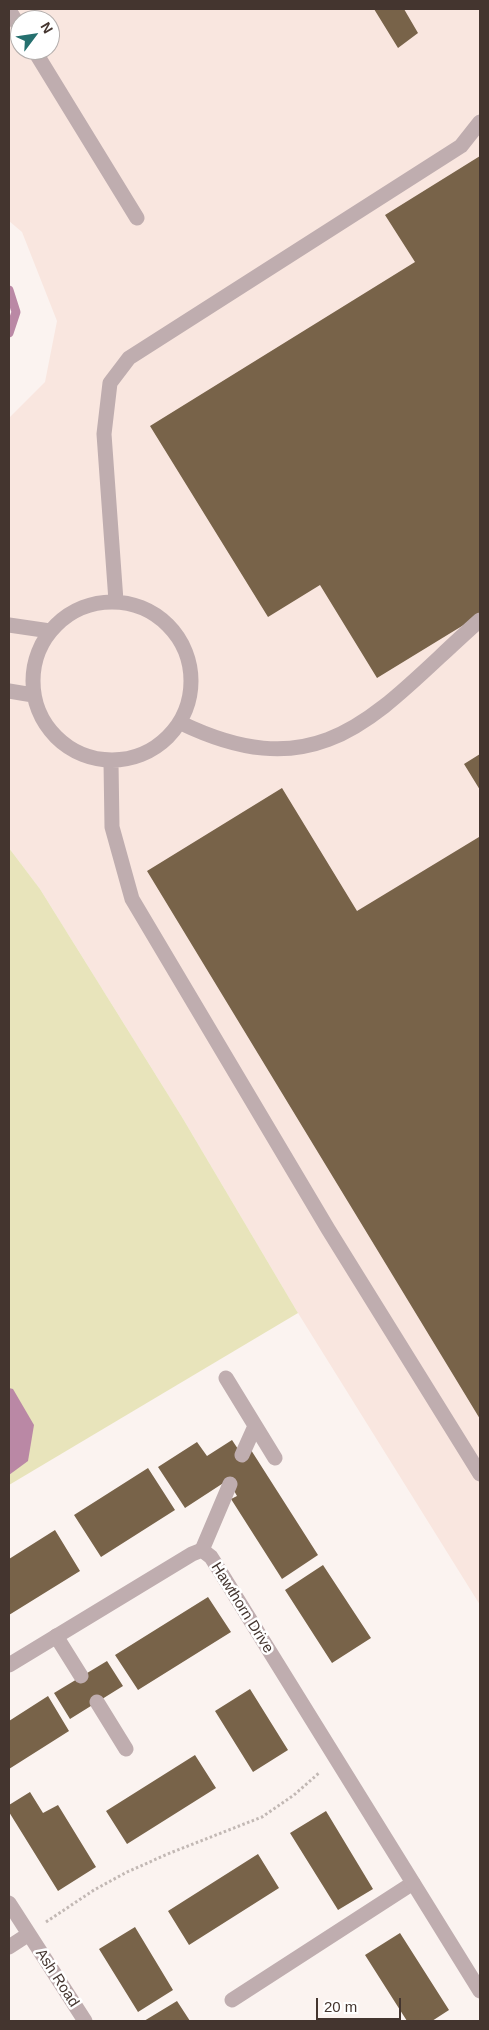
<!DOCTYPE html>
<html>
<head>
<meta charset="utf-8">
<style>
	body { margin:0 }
	#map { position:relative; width:489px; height:2030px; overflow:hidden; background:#fbf3f0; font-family:Arial,sans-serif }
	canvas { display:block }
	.frame { position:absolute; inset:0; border:10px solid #44352f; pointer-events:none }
	.north { position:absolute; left:10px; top:10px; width:50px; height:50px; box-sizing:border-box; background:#fff; border:1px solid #b4aeac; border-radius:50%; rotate:59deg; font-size:14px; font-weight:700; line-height:20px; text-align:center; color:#44352f }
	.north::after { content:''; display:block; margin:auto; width:18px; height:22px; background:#25706f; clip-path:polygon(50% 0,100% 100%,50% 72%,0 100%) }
	.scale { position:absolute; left:316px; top:1998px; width:85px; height:22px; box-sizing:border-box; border:2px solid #44352f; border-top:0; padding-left:6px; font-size:15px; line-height:18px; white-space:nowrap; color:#44352f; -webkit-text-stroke:4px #fff; paint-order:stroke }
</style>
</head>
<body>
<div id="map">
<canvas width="489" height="2030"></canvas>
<div class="frame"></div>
<div class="north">N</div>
<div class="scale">20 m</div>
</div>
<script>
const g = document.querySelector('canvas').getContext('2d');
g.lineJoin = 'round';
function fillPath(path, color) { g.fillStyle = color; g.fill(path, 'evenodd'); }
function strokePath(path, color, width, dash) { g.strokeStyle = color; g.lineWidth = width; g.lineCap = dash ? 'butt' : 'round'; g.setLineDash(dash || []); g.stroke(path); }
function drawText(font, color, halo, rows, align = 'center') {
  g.font = font + ' Arial,sans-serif'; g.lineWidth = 5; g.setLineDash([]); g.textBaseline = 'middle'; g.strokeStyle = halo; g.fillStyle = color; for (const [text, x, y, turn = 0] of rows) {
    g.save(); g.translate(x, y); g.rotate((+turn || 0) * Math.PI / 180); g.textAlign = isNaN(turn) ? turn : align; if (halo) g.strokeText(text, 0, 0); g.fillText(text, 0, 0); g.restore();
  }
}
fillPath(new Path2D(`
	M9 9H480V1605L298 1313 182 1117 40 889 9 848V418L45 382 57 321 22 232 9 221ZM20 20H50V50H20Z`), '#f9e6df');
fillPath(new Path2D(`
	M9 848 40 889 182 1117 298 1313 9 1485Z`), '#e8e4bb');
fillPath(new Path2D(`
	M9 1388 13 1389 34 1425 28 1461 9 1475Z`), '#ba88a5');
strokePath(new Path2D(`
	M9 290 16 312 9 333`), '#ba88a5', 9);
fillPath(new Path2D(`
	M374 9H404L418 33 398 48Z
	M480 156V615L377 678 320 585 268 617 150 426 415 262 385 215Z
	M480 754V790L464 764Z
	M282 788 357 911 479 837 480 838V1419L147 871Z
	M232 1440 242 1455 251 1450 318 1555 282 1579 231 1499 237 1496 228 1480 185 1508 158 1467 197 1442 207 1456Z
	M148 1468 175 1510 101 1557 74 1515Z
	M55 1530 80 1571 9 1615V1559Z
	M323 1565 371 1638 332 1663 285 1590Z
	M208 1597 231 1632 138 1690 115 1655Z
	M107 1661 123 1686 70 1719 54 1693Z
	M250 1689 288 1750 253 1772 215 1711Z
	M48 1696 69 1731 9 1769V1721Z
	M195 1755 216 1788 127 1844 106 1811Z
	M30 1792 43 1813 58 1805 96 1867 58 1891 9 1812V1805Z
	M326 1811 373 1889 338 1910 290 1833Z
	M258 1854 279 1888 189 1945 168 1911Z
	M135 1927 173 1990 138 2012 99 1949Z
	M400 1933 449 2010 432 2021H407L365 1955Z
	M177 2001 190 2021H144Z`), '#786349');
strokePath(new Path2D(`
	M46 1922 94 1890 127 1872 170 1853 262 1817 294 1795 319 1773`), '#c2b8b4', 3, [2.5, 2.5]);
strokePath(new Path2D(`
	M116 601 104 434 110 383 129 358 461 146 480 122
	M33 681a79 79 0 1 1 158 0a79 79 0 1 1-158 0Z
	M9 625 50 631
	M9 691 33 695
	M181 723C326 793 380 708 480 620
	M111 762 112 827 132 899 328 1229 480 1474
	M226 1378 275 1458
	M242 1455 255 1426
	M202 1550 230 1484
	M56 1636 81 1676
	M97 1702 126 1749
	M232 2000 413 1883`), '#bfadaf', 15);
strokePath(new Path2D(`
	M9 10 20 28
	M34 50 137 218
	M9 1665 192 1554 202 1550 211 1557 218 1568 480 1991
	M9 1903 85 2021
	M9 1947 29 1934`), '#bfadaf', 15);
drawText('15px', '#44352f', '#fff', [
	["Hawthorn Drive",242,1608,58],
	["Ash Road",57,1978,57]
]);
</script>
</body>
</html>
